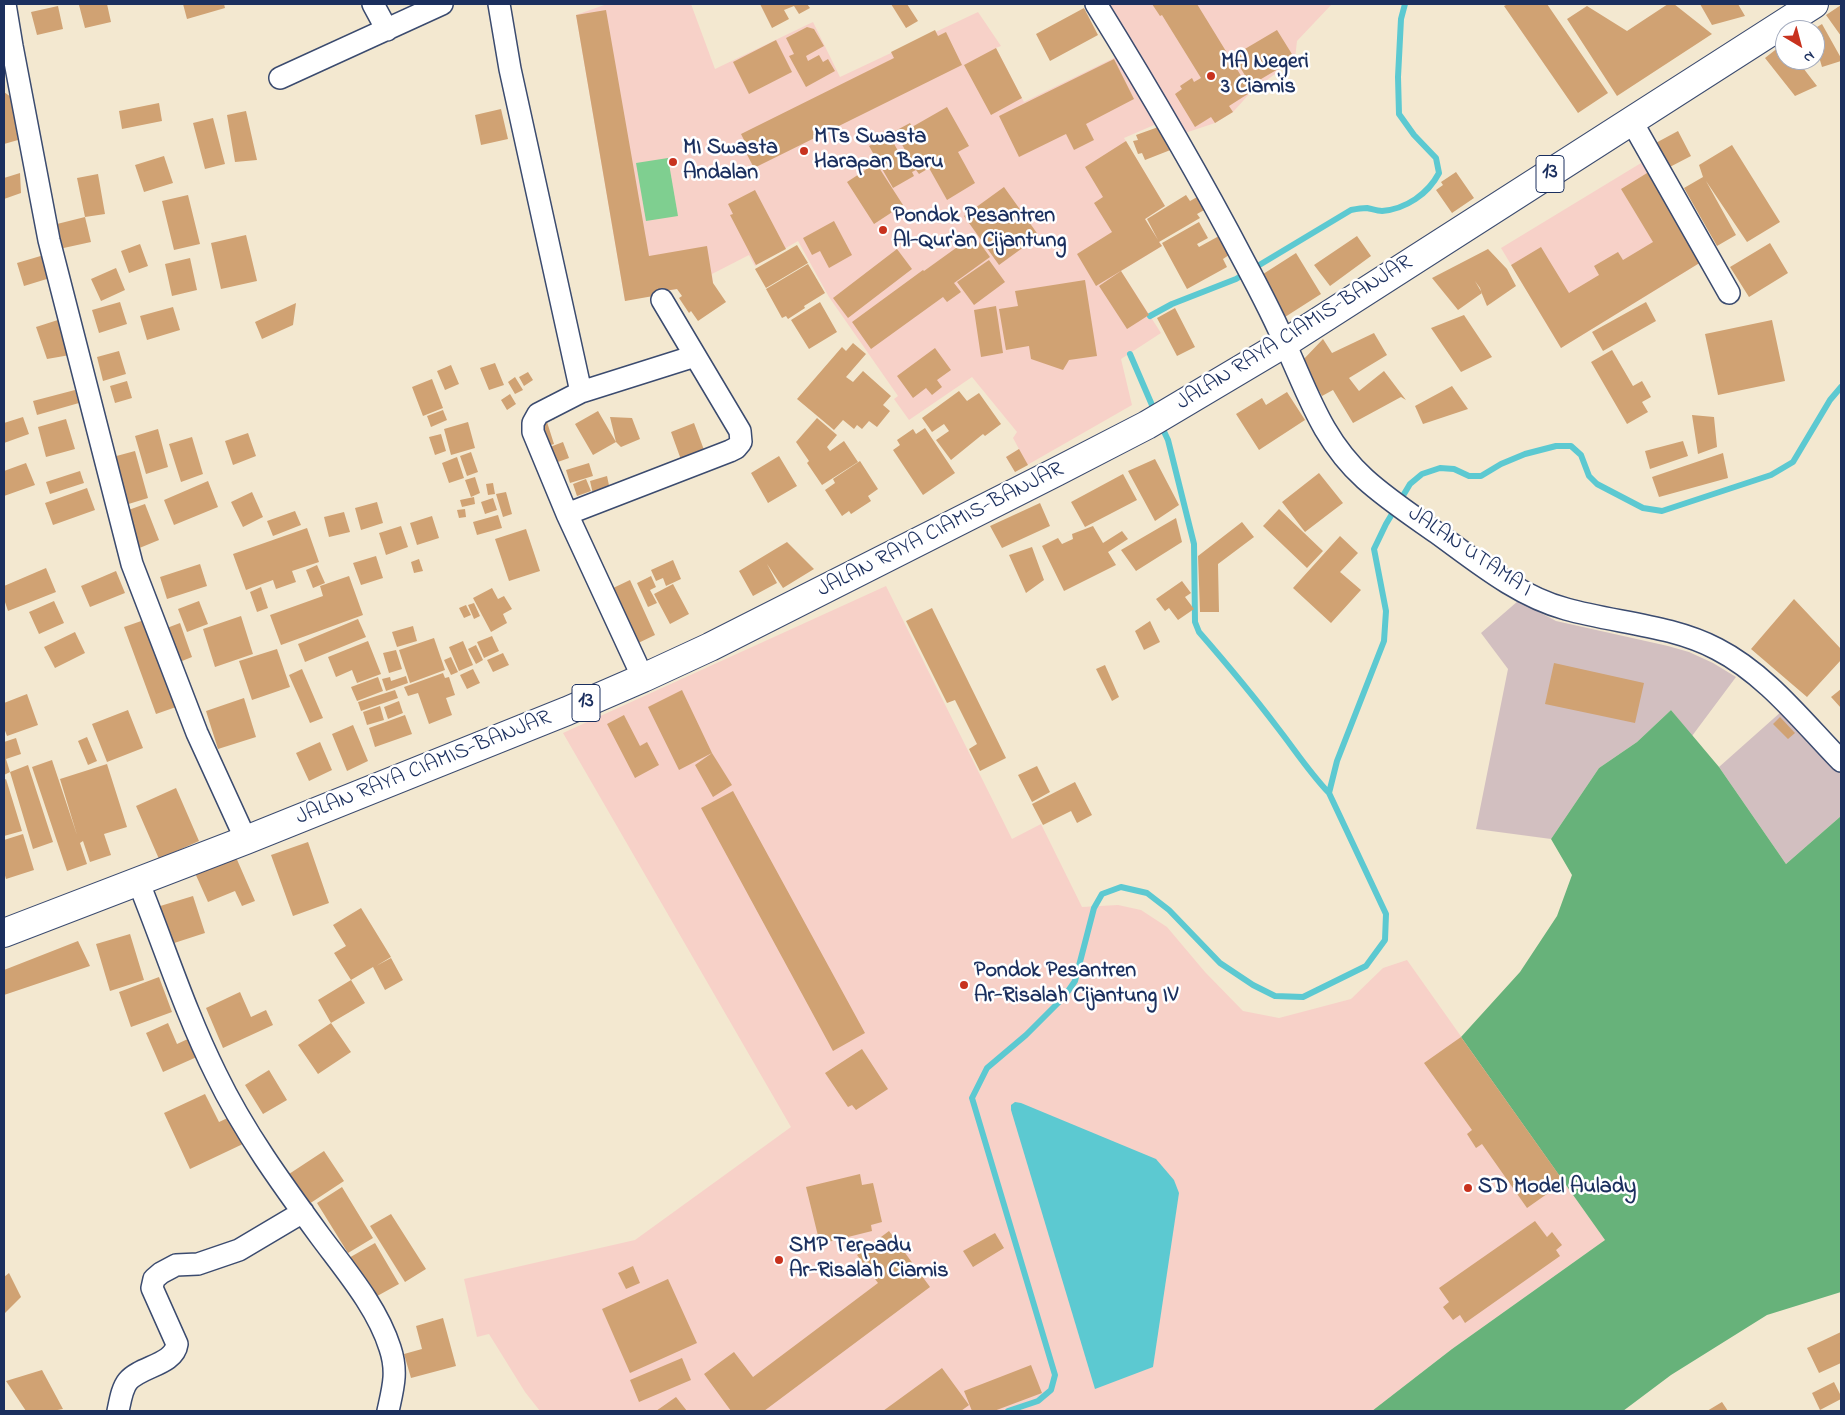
<!DOCTYPE html>
<html>
<head>
<meta charset="utf-8">
<style>
	body { margin:0 }
	#map { position:relative; width:1845px; height:1415px; overflow:hidden; background:#f3e8d0; font-family:"Indie Flower",sans-serif }
	canvas { display:block }
	.frame { position:absolute; inset:0; border:5px solid #1b2f5e; pointer-events:none }
	.north { position:absolute; left:1775px; top:20px; width:50px; height:50px; box-sizing:border-box; background:#fff; border:1px solid #a4acbf; border-radius:50%; rotate:143deg; font-size:14px; font-weight:700; line-height:20px; text-align:center; color:#1b2f5e }
	.north::after { content:''; display:block; margin:auto; width:18px; height:22px; background:#c8321e; clip-path:polygon(50% 0,100% 100%,50% 72%,0 100%) }
</style>
</head>
<body>
<div id="map">
<canvas width="1845" height="1415"></canvas>
<div class="frame"></div>
<div class="north">N</div>
</div>
<script>
const g = document.querySelector('canvas').getContext('2d');
g.lineJoin = 'round';
function fillPath(path, color) { g.fillStyle = color; g.fill(path, 'evenodd'); }
function strokePath(path, color, width, dash) { g.strokeStyle = color; g.lineWidth = width; g.lineCap = dash ? 'butt' : 'round'; g.setLineDash(dash || []); g.stroke(path); }
function drawText(font, color, halo, rows, align = 'center') {
  g.font = font + ' "Indie Flower",sans-serif'; g.lineWidth = 5; g.setLineDash([]); g.textBaseline = 'middle'; g.strokeStyle = halo; g.fillStyle = color; for (const [text, x, y, turn = 0] of rows) {
    g.save(); g.translate(x, y); g.rotate((+turn || 0) * Math.PI / 180); g.textAlign = isNaN(turn) ? turn : align; if (halo) g.strokeText(text, 0, 0); g.fillText(text, 0, 0); g.restore();
  }
}
fillPath(new Path2D(`
	M607 4H691L715 69 813 22 840 77 978 12 1001 46 996 48 1024 102 1122 54 1161 122 1124 138 1165 206 1145 219 1162 246 1121 271 1161 333 1121 359 1132 405 1015 472 1006 457 1019 449 1013 438 1017 432 972 377 909 420 894 399 898 396 829 297 798 241 755 266 749 255 712 274 713 283 659 292 625 301 576 15Z
	M1105 4H1332L1297 41 1295 59 1251 92 1233 112 1215 123 1185 133Z
	M1646 160 1706 259 1561 348 1501 248Z
	M886 586 1012 839 1041 824 1082 907 1118 905 1141 910 1167 927 1205 972 1243 1011 1279 1018 1351 999 1383 968 1407 960 1605 1240 1452 1349 1372 1411H540L525 1392 489 1334 477 1337 464 1279 635 1240 791 1127 563 733Z`), '#f7d1c8');
fillPath(new Path2D(`
	M1518 601 1556 621 1668 646 1689 652 1713 663 1736 677 1692 736 1671 710 1637 742 1599 768 1551 839 1476 829 1508 669 1481 633Z
	M1782 711 1841 774V816L1786 864 1719 767Z`), '#d2bfc0');
fillPath(new Path2D(`
	M668 158 678 216 646 221 636 163Z`), '#7fcf90');
fillPath(new Path2D(`
	M1671 710 1719 767 1786 864 1841 816V1292L1767 1315 1671 1375 1623 1411H1372L1452 1349 1605 1240 1461 1037 1520 972 1557 916 1572 875 1551 839 1599 768 1637 742Z`), '#67b27a');
fillPath(new Path2D(`
	M1015 1102 1021 1103 1156 1159 1174 1180 1179 1193 1153 1367 1095 1389 1011 1110V1105Z`), '#5cc9d1');
strokePath(new Path2D(`
	M1150 316 1172 304 1236 279 1351 210C1356 209 1362 208 1367 208 1372 209 1377 211 1382 211 1406 209 1428 194 1439 173L1436 158 1414 135 1399 114 1398 77 1401 19 1405 4
	M1130 354 1155 412
	M1160 423 1168 440 1194 544 1195 622 1199 632C1226 663 1252 694 1277 727 1295 750 1309 772 1329 793
	M1008 1411 1038 1401 1051 1390 1055 1375 972 1098 987 1068 1026 1035 1064 997 1075 981 1094 908 1102 894 1121 887 1147 893 1169 910 1220 963 1253 985 1275 996 1303 997 1366 966 1385 940 1386 914 1329 793 1337 761 1384 641 1386 611 1374 549 1386 524 1410 484 1422 474 1440 468 1454 469 1469 476H1481L1501 464 1525 454 1556 446H1571L1581 455 1589 476 1597 484 1643 508 1662 511 1771 475 1793 462 1830 400 1841 387`), '#5cc9d1', 6);
fillPath(new Path2D(`
	M85 4H107L111 22 85 28 79 5Z
	M183 4H224L225 8 187 19Z
	M760 4H807L810 8 799 14 794 6 784 10 789 19 772 28Z
	M891 4H907L918 21 906 28Z
	M1152 4H1197L1251 92 1229 106 1233 112 1215 123 1211 117 1195 127 1175 94 1182 89 1180 86 1192 78 1194 82 1201 78 1162 15 1160 16Z
	M1508 4H1547L1608 93 1578 113 1504 6Z
	M1668 4H1674L1712 34 1617 96 1567 19 1587 6 1627 31Z
	M1700 4H1738L1745 16 1712 25Z
	M1841 5V36L1826 15Z
	M58 6 63 29 37 35 31 12Z
	M1084 8 1098 35 1050 61 1036 34Z
	M606 10 649 256 707 246 713 283 726 302 698 321 691 311 689 313 679 298 682 296 677 289 658 292 659 295 625 301 576 15Z
	M1822 24 1841 58V61L1822 67 1815 43V30H1812Z
	M807 27 814 29 824 46 806 56 808 61 819 55 823 62 828 59 835 71 806 87 789 56 794 54 786 38Z
	M935 30 938 36 946 32 962 65 754 168 740 141 744 140 741 134 894 58 891 52Z
	M1277 30 1295 59 1251 85 1233 56Z
	M776 40 792 72 749 94 733 62Z
	M1784 43 1785 60H1797L1817 86 1795 96 1765 58Z
	M996 48 1022 98 991 115 964 65Z
	M1114 59 1134 99 1086 124 1094 140 1074 150 1066 134 1019 157 999 116Z
	M4 92 11 97 18 140 4 144Z
	M159 103 162 121 122 129 119 111Z
	M947 107 969 146 958 152 975 183 947 200 929 168 919 174 916 170 912 172 914 176 893 188 869 146 889 135 901 156 906 152 895 131 910 123 912 127Z
	M501 109 508 139 481 145 475 115Z
	M246 111 257 160 235 162 227 115Z
	M213 118 225 164 205 169 193 123Z
	M1164 125 1173 149 1145 160 1142 153 1138 154 1133 141 1138 140 1136 135Z
	M1678 131 1691 156 1664 170 1652 145Z
	M1126 141 1165 206 1145 219 1158 240 1147 219 1186 195 1190 201 1199 196 1206 209 1197 214 1200 218 1159 242 1162 246 1096 286 1077 254 1112 232 1094 203 1103 197 1085 167Z
	M1732 145 1780 222 1747 242 1706 181 1736 235 1717 246 1684 188 1703 177 1699 165Z
	M164 156 173 183 144 192 135 165Z
	M876 163 903 205 874 224 847 182Z
	M1652 170 1706 259 1561 348 1511 265 1541 247 1569 293 1599 275 1594 266 1618 252 1623 260 1653 242 1621 189Z
	M1456 172 1474 198 1452 213 1436 190 1443 185 1441 182Z
	M20 173 21 193 4 199V178Z
	M98 174 105 214 85 217 77 178Z
	M1004 187 1039 236 999 265 964 216Z
	M755 190 786 249 756 265 730 215 733 214 728 204Z
	M188 195 200 244 174 250 162 201Z
	M85 217 91 242 59 249 53 225Z
	M834 221 852 255 829 268 820 251 812 255 803 238Z
	M1199 222 1208 238 1197 244 1199 247 1219 236 1229 255 1223 259 1227 267 1187 289 1162 243Z
	M246 235 257 281 221 289 211 243Z
	M974 235 990 257 954 283 961 292 947 302 943 297 871 349 852 322 923 270 924 271Z
	M1357 236 1371 256 1330 286 1314 265Z
	M1770 243 1788 273 1749 297 1730 267Z
	M140 244 148 266 129 273 121 251Z
	M797 245 808 263 766 288 755 269Z
	M897 249 912 269 848 318 833 298Z
	M1488 249 1507 269 1516 286 1487 306 1482 294 1480 288 1475 281 1482 293 1458 310 1432 278Z
	M1296 253 1321 294 1285 317 1260 276Z
	M44 255 50 278 24 286 17 263Z
	M190 258 197 290 172 296 165 264Z
	M989 260 1005 282 974 305 957 282Z
	M808 264 825 293 804 306 805 308 788 319 786 316 782 318 766 289Z
	M116 268 125 290 101 301 91 279Z
	M1121 271 1149 315 1127 329 1099 286Z
	M1085 280 1097 356 1069 360 1063 370 1031 359 1029 346 1006 350 999 309 1018 306 1015 291Z
	M120 302 127 324 99 333 92 310Z
	M820 302 837 332 809 349 791 320Z
	M1646 302 1656 321 1603 351 1592 332Z
	M296 303 293 325 262 339 255 322Z
	M996 306 1003 353 981 357 974 310Z
	M173 307 180 330 147 340 140 316Z
	M1175 308 1195 347 1177 356 1157 318Z
	M1464 315 1492 357 1461 372 1431 328Z
	M61 319 70 355 47 359 36 327Z
	M1772 320 1785 381 1718 395 1705 334Z
	M1374 333 1387 355 1349 378 1359 391 1384 371 1406 400 1401 397 1353 423 1333 390 1322 396 1302 361 1323 339 1332 353Z
	M853 343 866 354 846 377 853 382 863 371 891 396 883 405 890 411 877 427 869 421 862 429 857 425 854 429 843 420 834 430 797 399 842 347 846 351Z
	M935 348 951 370 937 380 942 387 932 395 926 388 913 398 897 376Z
	M1612 350 1633 386 1642 381 1651 397 1642 402 1648 412 1627 424 1591 362Z
	M119 351 126 374 103 381 97 357Z
	M495 363 504 385 489 390 480 368Z
	M451 365 459 384 445 390 437 371Z
	M528 372 533 380 524 386 519 377Z
	M515 377 523 390 515 394 508 382Z
	M432 379 443 408 423 416 412 387Z
	M127 381 132 398 115 403 110 386Z
	M1452 386 1468 409 1423 424 1415 406Z
	M75 390 79 403 37 415 33 401Z
	M959 391 967 401 979 393 1001 424 985 436 983 434 951 460 936 440 949 431 944 424 932 432 922 418Z
	M1287 392 1305 420 1259 450 1236 414 1262 398 1266 405Z
	M510 394 516 404 507 410 501 400Z
	M443 410 447 420 431 427 427 416Z
	M598 411 616 442 593 455 575 424Z
	M553 412 555 419 547 422 554 444 548 446 538 417Z
	M1692 415 1714 417 1717 447 1698 454Z
	M23 417 29 434 4 443V423Z
	M610 417 632 418 640 439 621 447 616 442Z
	M817 418 837 435 827 447 830 451 844 441 858 462 822 485 807 463 809 461 796 442Z
	M66 419 75 449 46 457 38 427Z
	M468 422 475 448 451 455 444 429Z
	M694 423 707 458 684 468 671 432Z
	M925 428 955 473 923 495 893 450 900 445 897 440 913 429 916 434Z
	M158 429 168 467 146 474 135 436Z
	M248 433 256 456 233 465 225 441Z
	M441 434 446 451 435 455 429 437Z
	M192 437 203 474 181 482 169 444Z
	M1683 441 1688 456 1650 469 1645 451Z
	M563 442 569 458 555 463 550 447Z
	M1019 449 1028 465 1015 472 1006 457Z
	M135 451 148 498 122 506 109 458Z
	M471 452 478 472 467 476 460 456Z
	M1723 453 1728 478 1659 497 1652 477Z
	M779 456 797 486 768 503 751 473Z
	M457 457 464 478 449 483 442 463Z
	M1155 459 1179 505 1155 521 1128 471Z
	M860 461 878 489 868 496 871 501 851 514 849 511 842 516 825 490 835 483 833 479Z
	M26 463 35 485 4 496V471Z
	M589 463 593 476 570 483 566 470Z
	M80 471 84 483 50 494 46 482Z
	M1319 473 1343 503 1305 532 1282 502Z
	M1123 474 1137 500 1085 527 1071 502Z
	M607 476 610 490 593 494 590 481Z
	M475 477 480 493 471 497 465 480Z
	M586 479 591 491 577 496 573 484Z
	M208 481 218 507 174 525 164 500Z
	M493 483 495 494 488 495 486 484Z
	M87 488 95 510 53 525 45 503Z
	M252 492 263 517 243 527 231 502Z
	M506 492 512 514 503 517 496 494Z
	M474 497 475 504 462 507 460 500Z
	M493 498 497 510 485 514 481 502Z
	M377 502 383 523 361 530 355 508Z
	M1040 503 1050 526 1002 548 990 526Z
	M145 504 159 540 137 549 123 512Z
	M465 509 466 517 459 518 457 510Z
	M1279 509 1323 551 1307 568 1263 526Z
	M295 511 301 525 273 536 267 521Z
	M344 512 350 532 329 537 324 517Z
	M498 515 502 528 477 535 473 522Z
	M432 516 439 538 417 545 410 523Z
	M1176 518 1182 542 1136 571 1121 550Z
	M1242 522 1254 537 1218 564 1219 612H1200L1198 556Z
	M401 526 408 547 386 555 379 533Z
	M1093 526 1103 543 1122 531 1128 539 1108 552 1116 565 1064 591 1042 546 1058 538 1062 544 1073 539 1072 534Z
	M307 528 319 562 292 571 296 582 276 589 273 580 246 590 233 554Z
	M526 529 540 571 509 581 495 539Z
	M1340 536 1358 553 1340 572 1361 590 1331 623 1293 588Z
	M787 542 814 569 783 588 767 564 777 583 753 596 739 571Z
	M1032 547 1044 580 1026 593 1009 555Z
	M376 556 383 578 361 585 353 563Z
	M419 559 423 571 414 573 411 562Z
	M673 560 681 579 666 586 663 578 656 581 651 570Z
	M200 564 207 586 167 599 160 577Z
	M317 565 325 583 313 588 306 570Z
	M46 568 56 592 8 611 4 599V586Z
	M116 571 125 593 90 607 81 586Z
	M349 576 363 615 281 645 270 615 323 596 320 586Z
	M651 576 656 587 650 590 657 603 648 607 637 583Z
	M630 580 655 635 634 645 609 590Z
	M1182 581 1191 593 1185 597 1194 609 1178 620 1169 608 1165 611 1156 599Z
	M673 584 689 614 670 624 654 594Z
	M261 587 268 608 257 612 250 592Z
	M492 588 498 599 504 596 512 609 503 614 507 623 491 632 473 598Z
	M1794 599 1841 649V660L1807 697 1751 649Z
	M54 601 64 623 39 634 29 612Z
	M199 601 208 624 187 632 178 609Z
	M474 603 480 616 474 619 468 605Z
	M466 605 471 615 464 618 459 608Z
	M932 608 1006 758 980 771 969 749 977 744 955 700 947 703 906 621Z
	M241 616 253 654 215 667 203 629Z
	M147 619 179 706 156 714 124 627Z
	M358 619 366 637 305 662 298 644Z
	M1150 621 1160 642 1144 650 1135 631Z
	M180 623 192 657 172 665 159 631Z
	M413 626 417 641 397 647 392 632Z
	M75 632 85 653 55 668 44 647Z
	M492 636 499 651 484 658 477 642Z
	M434 638 445 670 410 683 399 650Z
	M368 641 381 674 357 683 352 670 336 677 328 657Z
	M463 641 473 665 459 671 449 647Z
	M476 645 483 660 476 664 468 649Z
	M277 649 290 687 252 700 239 661Z
	M396 650 402 669 389 673 383 653Z
	M503 653 509 665 493 672 487 660Z
	M451 657 458 672 451 675 444 660Z
	M1554 663 1644 683 1635 723 1545 704Z
	M1105 665 1119 697 1112 701 1096 669Z
	M302 669 323 718 310 723 289 675Z
	M473 669 480 683 467 689 460 675Z
	M443 673 445 678 449 677 455 695 446 698 452 715 429 724 418 693 408 696 404 687Z
	M406 676 408 683 386 691 382 679 390 677 391 681Z
	M378 677 383 691 357 701 351 687Z
	M1841 689V708L1831 697Z
	M395 690 398 698 361 711 358 702Z
	M682 690 712 753 732 785 713 797 695 765 712 753 679 770 648 707Z
	M27 694 38 725 7 736 4 728V703Z
	M244 698 256 737 218 749 206 711Z
	M399 701 403 713 388 719 384 707Z
	M380 706 384 720 367 725 363 712Z
	M128 710 143 748 107 762 92 724Z
	M405 715 412 734 375 747 369 728Z
	M624 715 640 746 647 742 659 765 635 778 607 724Z
	M1780 717 1795 733 1788 739 1773 724Z
	M353 725 368 761 347 771 332 734Z
	M87 737 97 761 88 765 78 741Z
	M16 738 21 754 6 759 10 772 4 775V742Z
	M320 742 332 770 309 781 296 753Z
	M52 760 77 835 60 779 107 764 127 827 104 834 111 855 90 862 83 841 80 843 87 864 67 871 32 767Z
	M28 765 53 842 33 849 10 772Z
	M1037 766 1050 792 1032 802 1018 775Z
	M6 779 22 831 4 836V780Z
	M1075 782 1092 815 1077 823 1071 811 1043 825 1032 804Z
	M176 788 199 841 159 859 136 806Z
	M733 791 865 1033 833 1051 701 808Z
	M23 834 34 870 6 879 4 872V840Z
	M308 842 329 903 293 916 271 855Z
	M235 855 255 901 242 906 235 891 208 902 195 873Z
	M193 896 205 933 168 945 157 907Z
	M361 908 391 957 376 966 391 958 403 980 385 990 373 967 351 980 334 953 346 946 333 925Z
	M130 934 144 980 110 991 96 944Z
	M78 941 90 966 4 995V970Z
	M159 977 172 1012 131 1027 119 992Z
	M351 980 365 1003 331 1023 351 1052 318 1074 298 1045 331 1023 318 1000Z
	M240 992 251 1017 266 1010 273 1025 223 1048 206 1008Z
	M168 1023 177 1044 190 1038 199 1056 163 1072 146 1033Z
	M1461 1037 1564 1182 1527 1208 1482 1144 1476 1148 1467 1134 1472 1130 1424 1063Z
	M862 1049 888 1089 856 1110 852 1105 848 1107 825 1073Z
	M269 1070 287 1100 263 1114 245 1085Z
	M205 1094 219 1122 232 1116 245 1143 190 1169 164 1113Z
	M324 1151 344 1181 309 1204 289 1174Z
	M860 1174 862 1185 873 1183 882 1222 871 1225 872 1231 820 1244 806 1187Z
	M342 1187 373 1238 348 1253 317 1203Z
	M391 1214 426 1269 405 1282 370 1226Z
	M1535 1221 1547 1237 1552 1232 1562 1245 1556 1250 1560 1256 1465 1323 1460 1315 1453 1320 1443 1307 1449 1302 1439 1288Z
	M889 1231 930 1287 764 1411H731L704 1374 734 1352 753 1377 878 1283 857 1255Z
	M995 1233 1004 1248 973 1267 963 1251Z
	M375 1243 399 1284 370 1300 347 1259Z
	M633 1266 640 1283 626 1289 618 1273Z
	M9 1273 21 1297 4 1314V1277Z
	M668 1279 697 1343 630 1373 602 1309Z
	M443 1318 456 1366 411 1378 404 1354 422 1349 416 1326Z
	M1841 1332V1363L1819 1373 1807 1348Z
	M682 1358 691 1380 639 1402 630 1380Z
	M1031 1365 1042 1393 994 1411H972L964 1391Z
	M942 1368 969 1405 961 1411H883Z
	M42 1370 63 1409 52 1411H26L6 1381Z
	M1834 1382 1841 1396V1399L1820 1410 1812 1393Z
	M676 1397 687 1411H656Z
	M1722 1402 1728 1411H1707Z`), '#d0a273');
const minor = new Path2D(`
	M5 4 12 46 49 240 132 564 197 733 246 840
	M373 4 387 30
	M499 4 510 69 581 392
	M1096 4C1148 88 1198 173 1244 261 1259 289 1274 317 1286 346 1309 396 1323 441 1365 479 1387 499 1413 516 1437 533 1477 562 1518 596 1566 609 1616 623 1671 625 1717 649 1766 674 1803 722 1841 761
	M280 78 442 4
	M1632 122 1729 293
	M567 514 730 451 736 448 741 442 740 431 662 300
	M643 678 567 514 533 432V423L538 414 581 392 695 356
	M138 881C164 945 185 1012 216 1074 244 1132 282 1184 320 1236 346 1271 377 1307 390 1348 398 1372 393 1388 388 1411
	M118 1411C120 1402 122 1388 128 1381 141 1366 174 1365 177 1344L152 1288 154 1279 161 1273 176 1265 198 1264 239 1250 303 1212`);
const highway = new Path2D(`
	M4 933 246 840 567 711 643 678 710 647 1056 472 1147 425 1285 343 1814 4`);
strokePath(minor, '#3b4b6f', 24);
strokePath(highway, '#3b4b6f', 30);
strokePath(minor, '#fff', 21);
strokePath(highway, '#fff', 28);
for (const [x, y, r, color] of [
	[1211,76,5,"#c8321e"],
	[804,151,5,"#c8321e"],
	[673,162,5,"#c8321e"],
	[883,230,5,"#c8321e"],
	[964,985,5,"#c8321e"],
	[1468,1188,5,"#c8321e"],
	[779,1260,5,"#c8321e"]
]) { const dot = new Path2D(); dot.arc(x, y, r, 0, 2 * Math.PI); g.fillStyle = color; g.fill(dot); strokePath(dot, '#fff', 2); }
for (const [x, y, w] of [
	[1550,174,28],
	[586,703,28]
]) { const box = new Path2D(); box.roundRect(x - w / 2, y - 18.5, w, 37, 4); g.fillStyle = '#fff'; g.fill(box); strokePath(box, '#1b2f5e', 1); }
drawText('bold 21px', '#1b2f5e', null, [
	["13",1550,174],
	["13",586,703]
]);
drawText('bold 22px', '#1b2f5e', '#fff', [
	["MA Negeri",1221,63],
	["3 Ciamis",1221,88],
	["MTs Swasta",814,138],
	["Harapan Baru",814,163],
	["MI Swasta",683,149],
	["Andalan",683,174],
	["Pondok Pesantren",893,217],
	["Al-Qur'an Cijantung",893,242],
	["Pondok Pesantren",974,972],
	["Ar-Risalah Cijantung IV",974,997],
	["SD Model Aulady",1478,1188],
	["SMP Terpadu",789,1247],
	["Ar-Risalah Ciamis",789,1272]
], 'left');
drawText('22px', '#1b2f5e', '#fff', [
	["JALAN RAYA CIAMIS-BANJAR",1295,334,-32],
	["JALAN RAYA CIAMIS-BANJAR",941,531,-27],
	["JALAN UTAMA I",1469,553,34],
	["JALAN RAYA CIAMIS-BANJAR",424,769,-22]
]);
</script>
</body>
</html>
